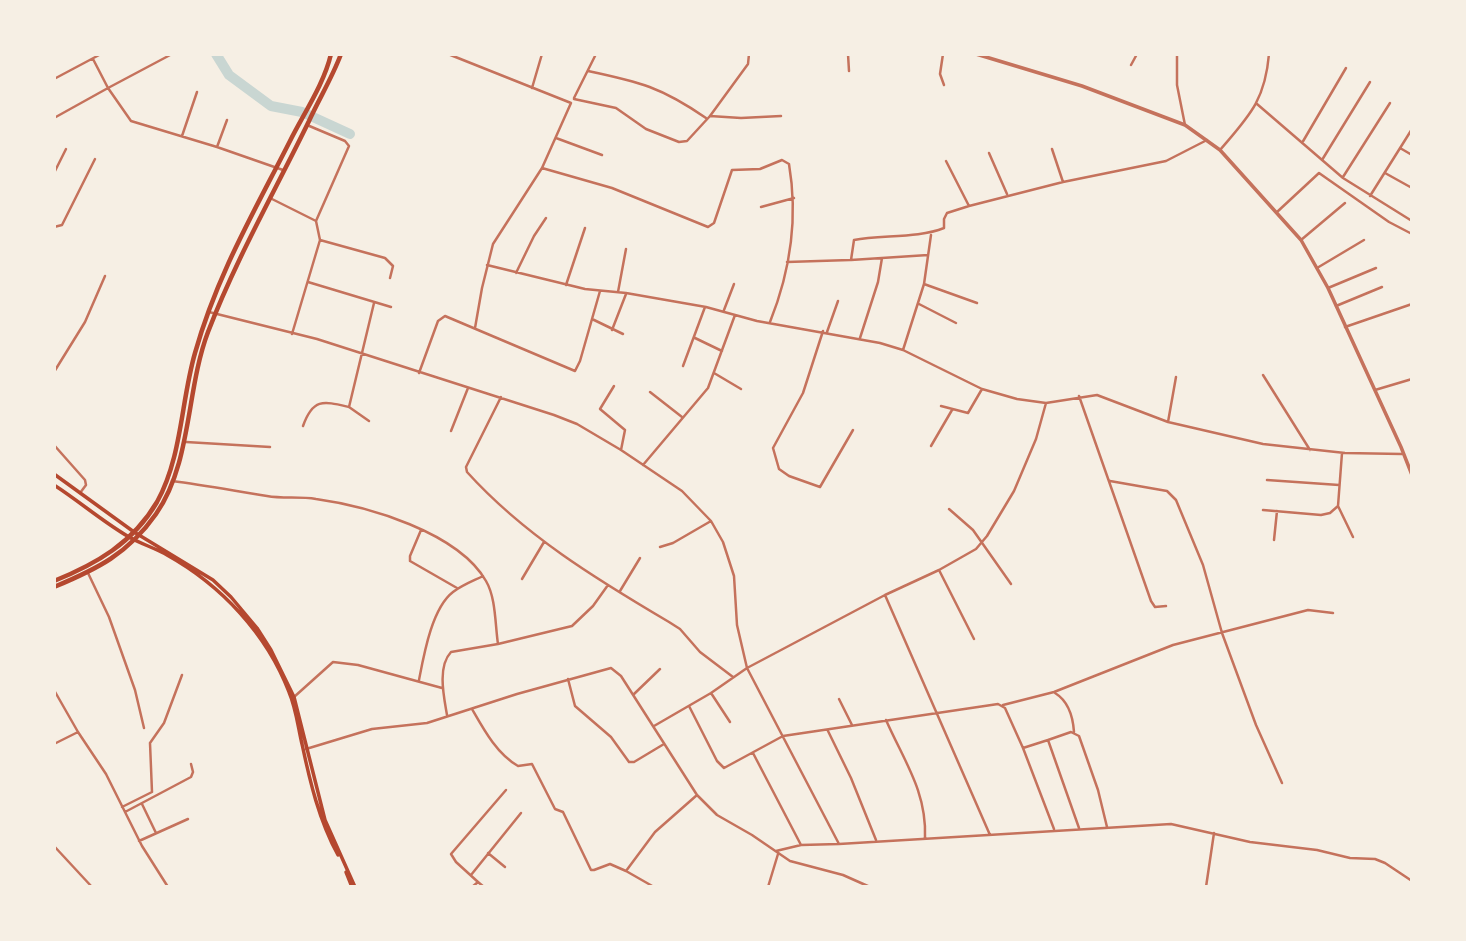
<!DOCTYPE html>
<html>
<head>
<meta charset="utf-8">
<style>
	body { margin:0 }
	#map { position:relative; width:1466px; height:941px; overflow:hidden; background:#f6efe4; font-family:Manrope,sans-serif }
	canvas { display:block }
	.frame { position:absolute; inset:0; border:56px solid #f6efe4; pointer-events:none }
</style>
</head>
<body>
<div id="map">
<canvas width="1466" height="941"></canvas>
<div class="frame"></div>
</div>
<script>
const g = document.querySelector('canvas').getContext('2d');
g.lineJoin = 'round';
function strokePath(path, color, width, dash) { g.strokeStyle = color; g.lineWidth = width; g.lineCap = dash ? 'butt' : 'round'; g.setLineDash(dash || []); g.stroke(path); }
strokePath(new Path2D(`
	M216 54 229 75 271 106 302 112 350 134`), '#c9d6d2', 10);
strokePath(new Path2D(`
	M335 54H343
	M448 54 571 103 542 168
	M848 54 849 71
	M943 54 940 74 944 85
	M1177 54V85L1185 125
	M93 59 108 88 172 54
	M1131 65 1137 54
	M588 71C640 82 661 87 706 118
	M54 79 101 54
	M532 88 542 54
	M574 98 596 54
	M574 99 616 108 646 129 679 142 687 141 710 116 741 118 781 116
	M1257 104 1343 178 1412 221
	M710 116 748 64 749 54
	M54 118 108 88 131 121 217 147 283 170
	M307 125 345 141 349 146 316 221
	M182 136 197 92
	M556 138 602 155
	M1302 143 1346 68
	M217 147 227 120
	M1400 148 1412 155
	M1052 149 1063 182
	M1220 150C1249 116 1265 101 1269 54
	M989 153 1007 194
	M1322 160 1370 82
	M946 161 969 206
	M54 173 66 149
	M1385 173 1412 188
	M1343 177 1390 103
	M1370 196 1412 129
	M270 198 316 221
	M761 207 794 198
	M1277 212 1319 173 1389 222 1412 234
	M54 227 62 225 95 159
	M320 240 385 258 393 266 390 278
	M1301 240 1345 203
	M928 255 851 260 854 240C882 235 919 238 944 228V219L947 213 969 206 1063 182 1166 161 1207 140
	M787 262 850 260
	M487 265 585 289 626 293 706 307 757 321 880 343 903 350 982 389 1017 399 1046 403 1097 395 1168 422 1263 444 1345 453 1402 454
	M1317 268 1364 240
	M516 273 534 236 546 218
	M308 282 391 307
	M924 284 977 303
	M566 285 585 228
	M1328 288 1376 268
	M618 292 626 249
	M919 304 956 323
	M1336 306 1382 287
	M724 310 734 284
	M209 312 317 339 554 415 577 424 621 450 682 491 711 521 723 542 734 576 737 625 747 668 839 844 1171 824 1250 842 1317 850 1350 858 1375 859 1385 863 1412 881
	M592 319 623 334
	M1345 327 1412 304
	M475 328 482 288 493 244 542 168 612 188 708 227 714 223 732 170 760 169 782 160 789 164C798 217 790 272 770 322
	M612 330 626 294
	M823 331 803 393 773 448 779 469 789 476 820 487 853 430
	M827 332 838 301
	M292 334 320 240 316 221
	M695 338 722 351
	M860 338 878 282 882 258
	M903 350 924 284 931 235
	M683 366 705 307
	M54 372 85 322 105 276
	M419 373 438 321 445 316 575 371 580 361 600 291
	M714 373 741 389
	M1263 375 1310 450
	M614 386 600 409 625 430 621 450
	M1375 390 1412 379
	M650 392 682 417
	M1079 396 1151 601 1155 607 1166 606
	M501 397 466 467 467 472C524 535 596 579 669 622L680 629 700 652 733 677
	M941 406 968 413 982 389
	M349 407 369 421
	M1168 422 1176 377
	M303 426C313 398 323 401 349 407L374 303
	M451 431 468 388
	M186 442 270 447
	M54 445 85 480 86 485 80 493
	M931 446 952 410
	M643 465 708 388 735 315
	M1267 480 1339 485
	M172 481C204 485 235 491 267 496 283 499 300 496 316 499 367 506 458 532 486 581 496 598 495 624 498 644
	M1110 481 1167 491 1176 500 1203 565 1222 633 1256 725 1282 783
	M1338 506 1353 537
	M949 509 973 530 1011 584
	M1263 510 1321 515 1330 513 1338 506 1342 453
	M421 530 410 556V561L457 588
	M1274 540 1277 511
	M660 547 673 543 711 521
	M939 570 974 639
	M88 573 109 617 135 690 144 728
	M522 579 544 542
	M620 591 640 558
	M885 595 990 835
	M568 679 575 706 611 737 629 762H634L664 744
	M419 680C424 654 432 608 453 592 462 585 473 581 483 576
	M54 690 78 732 106 774 142 846 168 887
	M711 693 730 722
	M1055 693C1068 701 1073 717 1074 732
	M633 695 660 669
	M294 697 333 662 358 665 442 688
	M839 699 852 725
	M1003 705 1054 692 1173 645 1308 610 1333 613
	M689 706 717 761 724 768 783 736 998 704 1005 708 1023 748
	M472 709C484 730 497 754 518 766L532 764 555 809 563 812 591 870H594L610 864 626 871
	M447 715C444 697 437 667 451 652L498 644 572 626 593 606 608 585
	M886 720C904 761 927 792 925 838
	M654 726 711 693 747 668 885 595 939 570 976 549 987 536 1014 491 1036 439 1046 403
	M828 731 851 778 876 840
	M1048 740 1071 732 1079 736 1098 790 1107 827
	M54 744 78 732
	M306 749 372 729 427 723 517 694 611 668 621 676 697 795 717 815 752 835 790 861 843 875 870 887
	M753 753 801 845 776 851
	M142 804 156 833
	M122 807 152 792 150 743 164 723 182 675
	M125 812 191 777 193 772 191 764
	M1054 829 1023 748 1048 740 1079 828
	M139 841 188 819
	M801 845 839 844
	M54 846 92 887
	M488 853 505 867
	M471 875 521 813
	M478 882 484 887
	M472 887 478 882 456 862 451 854 506 790
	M654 887 626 871 655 832 697 795
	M768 887 778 854
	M1206 887 1214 833`), '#c5725c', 2.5);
strokePath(new Path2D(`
	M976 54 1082 86 1185 125 1220 150 1301 240 1328 288 1401 447 1412 475`), '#c5725c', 3.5);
strokePath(new Path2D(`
	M54 474 134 532 213 580 231 597 257 628 271 650 294 697 325 820 355 887
	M54 485C79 501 103 522 129 537 141 544 155 548 167 555 221 585 267 634 289 692 296 708 298 727 302 744 310 782 319 820 338 855
	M346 872 352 887`), '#b5482f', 3.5);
strokePath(new Path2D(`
	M54 581C96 564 133 543 157 502 182 457 181 401 195 353 217 275 254 212 290 141 304 113 324 84 331 54
	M54 587C97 569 128 554 156 514 192 462 186 390 208 332 236 259 275 191 309 121 319 99 332 78 341 54`), '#b5482f', 4.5);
</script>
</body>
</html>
